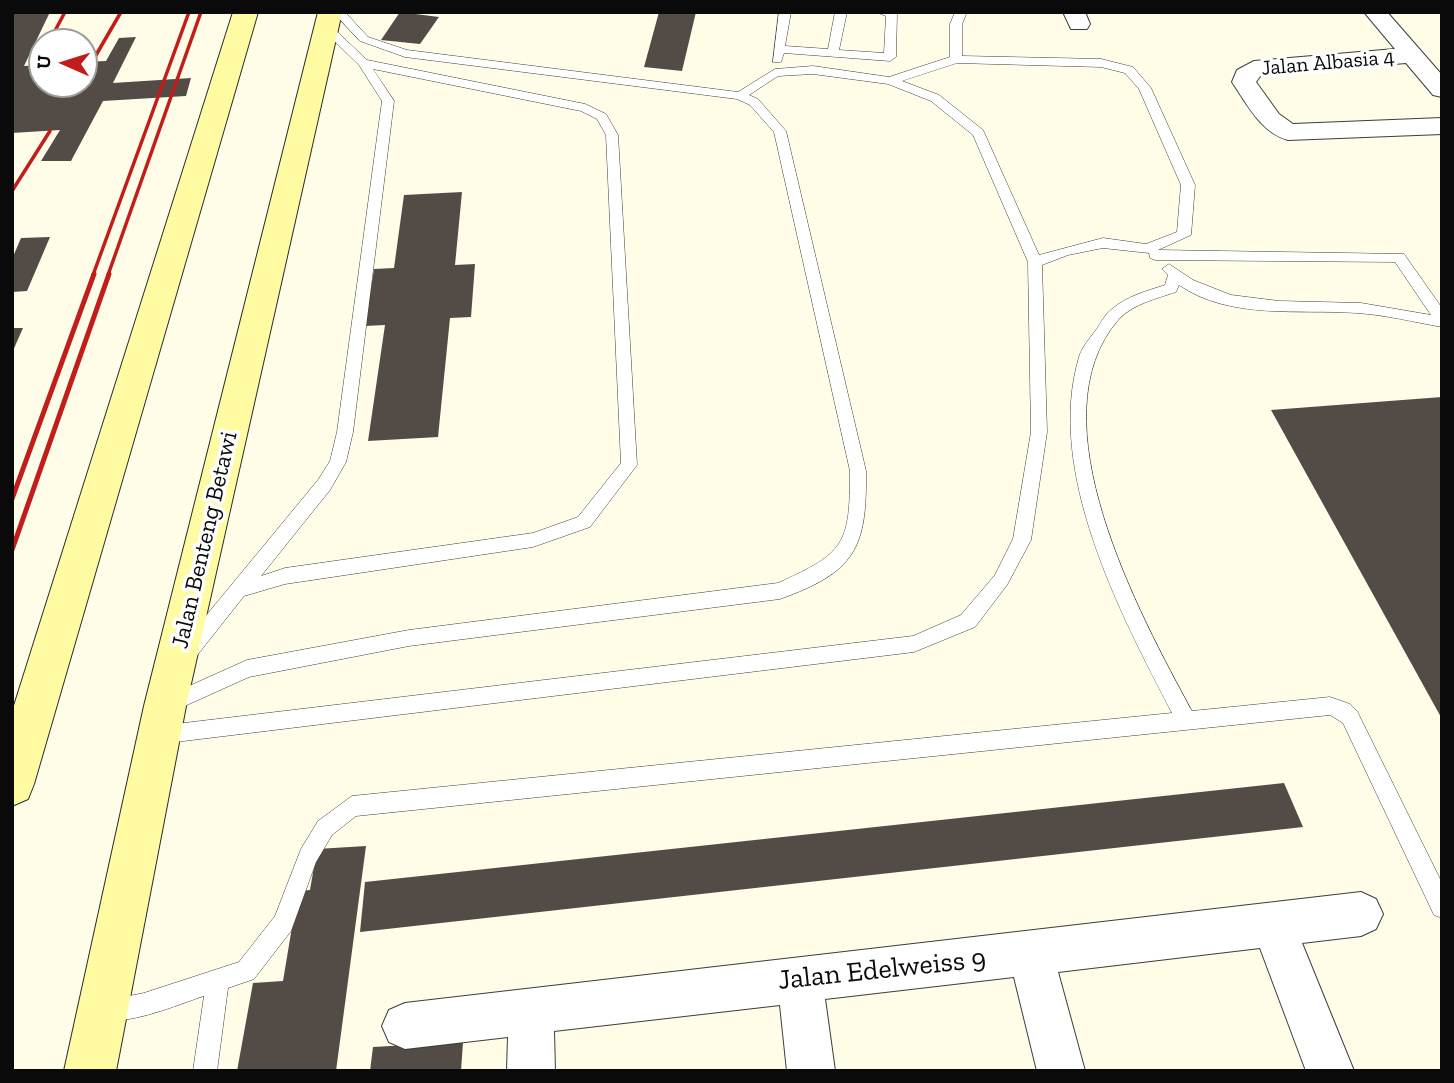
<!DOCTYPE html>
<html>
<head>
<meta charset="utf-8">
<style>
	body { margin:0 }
	#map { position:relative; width:1454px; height:1083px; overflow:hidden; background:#fffce7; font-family:"Zilla Slab",serif }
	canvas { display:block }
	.frame { position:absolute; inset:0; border:14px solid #0a0a0a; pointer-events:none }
	.north { position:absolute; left:28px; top:28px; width:70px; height:70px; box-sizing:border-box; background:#fff; border:2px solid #9d9d9d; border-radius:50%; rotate:273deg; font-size:19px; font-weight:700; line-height:28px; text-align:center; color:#0a0a0a }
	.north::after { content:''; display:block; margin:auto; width:24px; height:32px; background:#c11d1b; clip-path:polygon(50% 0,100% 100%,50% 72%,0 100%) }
</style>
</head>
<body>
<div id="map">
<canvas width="1454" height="1083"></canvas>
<div class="frame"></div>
<div class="north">U</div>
</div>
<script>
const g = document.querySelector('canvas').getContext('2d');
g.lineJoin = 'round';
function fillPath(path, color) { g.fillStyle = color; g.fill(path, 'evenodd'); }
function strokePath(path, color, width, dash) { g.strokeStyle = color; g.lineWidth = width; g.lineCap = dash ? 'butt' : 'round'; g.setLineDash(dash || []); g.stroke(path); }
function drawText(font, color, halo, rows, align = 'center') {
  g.font = font + ' "Zilla Slab",serif'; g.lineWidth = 7; g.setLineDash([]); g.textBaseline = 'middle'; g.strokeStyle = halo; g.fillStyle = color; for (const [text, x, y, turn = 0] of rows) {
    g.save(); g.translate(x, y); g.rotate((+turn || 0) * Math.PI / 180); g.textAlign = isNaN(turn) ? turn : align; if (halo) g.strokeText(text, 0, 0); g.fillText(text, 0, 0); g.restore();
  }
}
fillPath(new Path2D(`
	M12 12H50L24 66 42 65V84H84V62L106 61 119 38 136 37 113 83 191 78 186 96 103 101 71 161H41L60 130 12 133Z
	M400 12 439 17 420 44 381 40Z
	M659 12H696L682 71 644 67Z
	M462 192 455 265 475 264 471 317 450 318 438 437 368 441 385 325 365 326 374 269 394 268 404 195Z
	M50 237 27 291 12 292V259L21 238Z
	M12 328H23L12 353Z
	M1442 397V719L1271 410Z
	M1284 783 1303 827 360 932 365 882Z
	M366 846 336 1071H237L253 983 283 981 298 891 310 890 317 849Z
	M463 1042 461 1071H370L373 1047Z`), '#534c46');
const lane = new Path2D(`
	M333 12H345L368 37 407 50 738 92 775 69 813 66 889 77 950 57V24L955 12H967L962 24V56L1101 59 1133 67 1151 88 1195 185 1191 235 1158 250 1404 254 1442 308V327C1414 322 1386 315 1357 313 1299 309 1230 320 1179 285L1176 292C1158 298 1133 304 1119 319 1032 418 1140 615 1192 711L1330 697 1350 704 1357 711 1442 883V918L1434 915 1343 723 1330 715 356 816 332 835 316 862 291 931 254 979 228 988 217 1071H193L204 996C179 1004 124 1028 99 1018L96 1010 99 1002 144 993 239 962 275 916 301 849 318 821 352 796 1172 713C1120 613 1045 471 1079 357 1082 347 1090 338 1096 330 1101 323 1105 314 1112 309 1127 296 1147 291 1165 285L1168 275 1162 269 1169 264 1193 280 1231 295 1279 301 1361 303 1431 315 1395 262 1155 260 1150 258 1149 253 1103 248 1068 255 1042 265 1047 432 1031 540 1007 585 975 627 914 652 159 744 152 742 149 735 152 728 159 726 913 636 961 615 995 575 1013 539 1031 432 1028 262 973 135 931 101 888 84 813 74 778 76 749 95 758 99 786 131 866 471C867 549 855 572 780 599L409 646 249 677 167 714 160 711 157 705 160 699 247 660 409 630 778 583C845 553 850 544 850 471L774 132 750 105 737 99 405 57 360 41ZM957 63 1101 67 1125 73 1139 89 1181 185 1177 232 1146 244 1103 238 1039 255 983 130 939 95 902 81Z
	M779 12H791L785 46 828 49 835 12H847L839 50 884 53 886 16 876 12H897L896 57 890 61 784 53 781 62H773Z
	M323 26H331L367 60 585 104 606 114 618 135 637 465 590 527 533 547 285 584 244 596 195 658 188 660 181 658 179 652 181 646 318 480 330 461 337 432 382 101 359 65 323 30ZM373 69 581 111 597 119 606 135 621 463 578 517 533 533 285 568 261 576 330 490 346 462 353 432 394 101Z`);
const street = new Path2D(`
	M1063 12H1085L1090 24 1087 29H1071Z
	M1364 12H1387L1442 75V97L1433 95 1406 63 1261 75 1256 82 1279 114 1293 124 1442 118V134L1288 140C1261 133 1247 104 1232 82L1237 70 1254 61 1395 49Z
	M1361 892 1376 899 1383 914 1376 929 1361 936 1302 943 1354 1071H1306L1260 948 1058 972 1085 1071H1037L1014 977 825 999 835 1071H787L780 1005 554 1031 555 1071H507L508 1037 405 1049 389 1042 382 1026 389 1010 405 1003Z`);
const secondary = new Path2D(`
	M233 12H258L34 784 28 799 12 806V712Z
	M318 12H342L186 706 116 1071H64L144 706Z`);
strokePath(lane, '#3d3d3d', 1);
strokePath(street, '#3d3d3d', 2);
strokePath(secondary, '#2c2c2c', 2);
fillPath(lane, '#fff');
fillPath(street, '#fff');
fillPath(secondary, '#fffba2');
strokePath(new Path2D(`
	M49 42 65 12
	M92 62 121 12
	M37 65 42 56
	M12 191 50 131
	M93 275 189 12
	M108 275 201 12`), '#c11d1b', 3.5);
strokePath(new Path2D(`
	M12 499 94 274
	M12 550 109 274`), '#c11d1b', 5);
drawText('21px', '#0a0a0a', '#fff', [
	["Jalan Albasia 4",1328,63,-5]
]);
drawText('24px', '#0a0a0a', '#fff', [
	["Jalan Benteng Betawi",205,540,-77]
]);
drawText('28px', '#0a0a0a', '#fff', [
	["Jalan Edelweiss 9",882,970,-6]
]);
</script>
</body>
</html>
